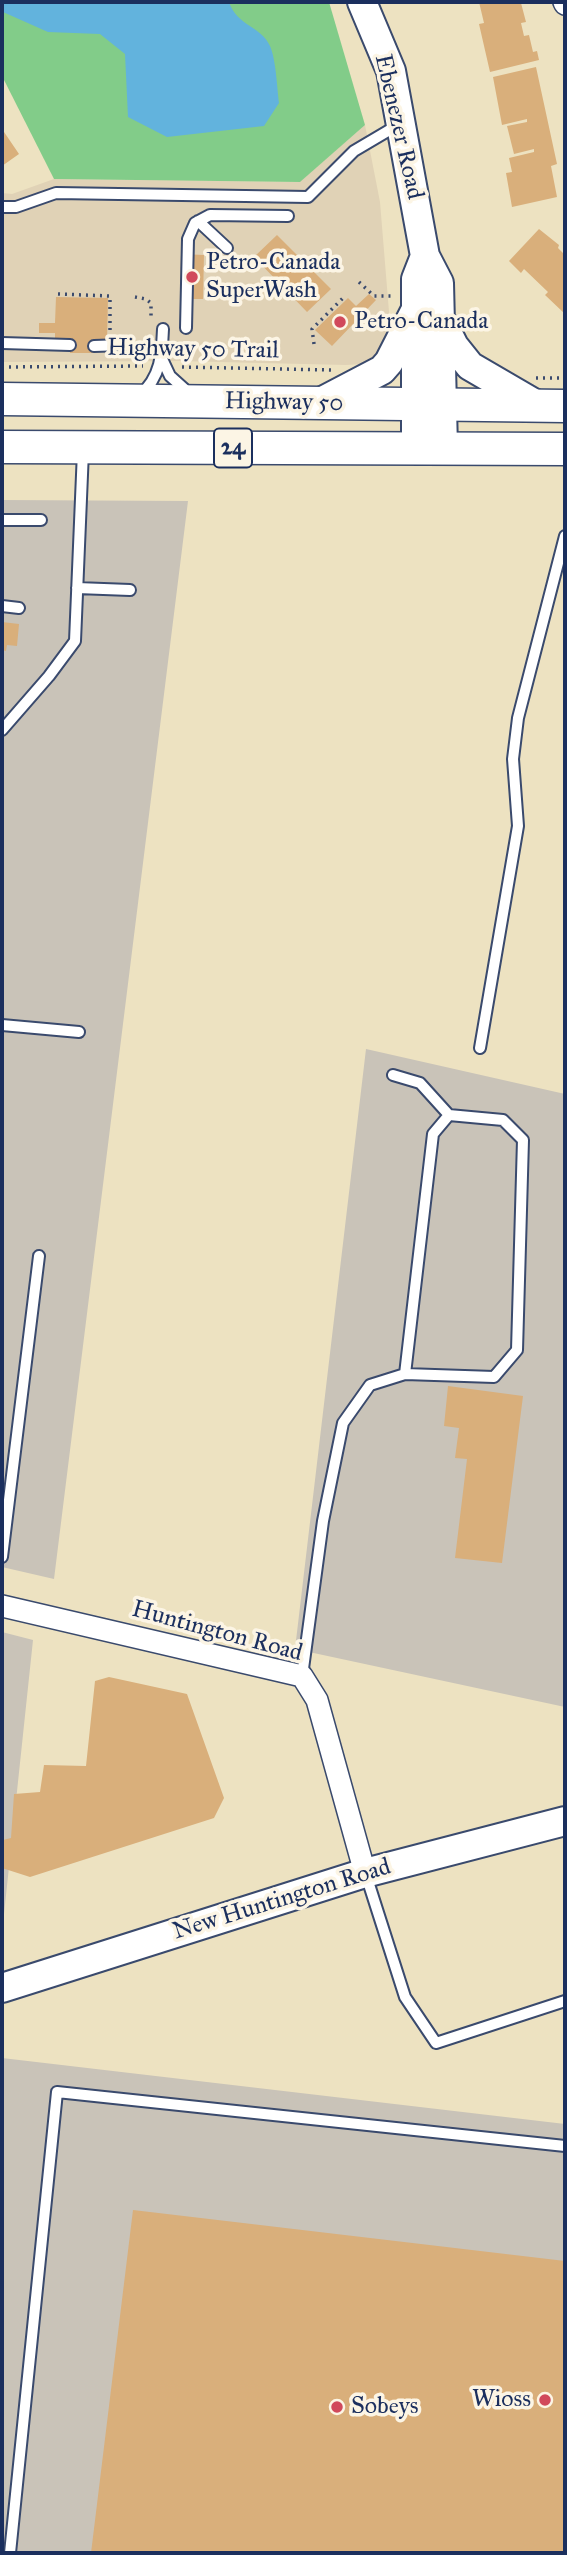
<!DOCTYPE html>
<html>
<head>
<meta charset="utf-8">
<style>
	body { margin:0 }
	#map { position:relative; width:567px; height:2555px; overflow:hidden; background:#ede2c1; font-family:"IM FELL Great Primer",serif }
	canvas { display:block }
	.frame { position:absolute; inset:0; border:4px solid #1b2f5e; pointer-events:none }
</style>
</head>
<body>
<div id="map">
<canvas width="567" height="2555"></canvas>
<div class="frame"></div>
</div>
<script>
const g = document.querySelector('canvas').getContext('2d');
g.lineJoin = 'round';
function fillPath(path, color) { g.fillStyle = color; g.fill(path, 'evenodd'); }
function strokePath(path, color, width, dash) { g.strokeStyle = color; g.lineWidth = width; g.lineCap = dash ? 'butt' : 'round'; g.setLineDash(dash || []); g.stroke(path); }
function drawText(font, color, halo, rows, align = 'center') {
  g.font = font + ' "IM FELL Great Primer",serif'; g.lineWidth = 7; g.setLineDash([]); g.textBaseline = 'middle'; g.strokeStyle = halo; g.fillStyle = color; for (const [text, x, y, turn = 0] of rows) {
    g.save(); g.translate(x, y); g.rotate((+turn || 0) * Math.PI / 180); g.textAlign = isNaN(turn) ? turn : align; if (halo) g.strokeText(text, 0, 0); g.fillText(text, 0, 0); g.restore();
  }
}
fillPath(new Path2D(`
	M365 125 380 202 390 324 384 344 375 358 363 364 346 365 178 361 2 362V193L12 194 54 179 299 182Z`), '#e0d2b6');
fillPath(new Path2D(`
	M2 500 188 501 54 1579 2 1567Z
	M366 1049 565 1094V1707L295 1649Z
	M2 1632 33 1640 2 1933Z
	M2 2058 565 2124V2553H2Z`), '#c9c3b8');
fillPath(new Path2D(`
	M2 2H329L365 125 300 182 54 179 2 76Z`), '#82cc89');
fillPath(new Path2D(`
	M2 2H229C237 26 261 26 270 46 276 60 277 87 279 103L264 126 167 137 128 117 125 54 100 34 48 32 3 12Z`), '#62b3dd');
fillPath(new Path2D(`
	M479 2 521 3 526 22 521 23 524 36 529 35 533 52 537 51 539 60 490 72 479 24 484 23Z
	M536 67 557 164 551 166 557 197 512 207 506 173 512 172 509 158 534 152V149L514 154 507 126 527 122V119L502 125 493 77Z
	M2 129 19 154 2 166Z
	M539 229 559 245 558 248 565 255V314L545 295 548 292 524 269 521 273 509 261Z
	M277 235 331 289 307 312 254 257Z
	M181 254 204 255 203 299H180Z
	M369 294 376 300 332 346 315 330 348 298 356 306Z
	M56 297 108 298 107 342 94 341V353H70V341H55V333H39V323H55Z
	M2 622 19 624 17 646 7 645 6 651 2 650Z
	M448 1386 523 1396 502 1563 455 1558 467 1459 455 1458 459 1428 444 1426Z
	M109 1677 187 1694 224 1798 214 1818 30 1877 2 1868 3 1840 11 1838 14 1794 40 1792 44 1765 86 1766 95 1681Z
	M133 2210 565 2261V2553H91Z`), '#d9af7b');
const lane = new Path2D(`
	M2 207H16L56 193 308 197 354 151 398 125
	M198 221 227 248
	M186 328 188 239 195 223 210 215 288 216
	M2 343 70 345
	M94 346 123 345
	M162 359 170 376 190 394
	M140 395C161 377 162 354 163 329
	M2 520H41
	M77 588 130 590
	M2 606 19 608
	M2 730 49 676 75 641 83 451
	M2 1025 79 1032
	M480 1048 518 826 513 759 518 718 565 536
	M393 1075 420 1083 449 1115
	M2 1557 39 1256
	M302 1676 323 1521 343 1423 370 1385 405 1374 494 1377 517 1350 523 1140 503 1120 449 1115 433 1134 405 1374
	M366 1875 405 1997 436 2043 565 2001
	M10 2553 57 2092 565 2146`);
const street = new Path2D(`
	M564 2 565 4
	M2 1606 302 1676 317 1700 365 1873`);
const secondary = new Path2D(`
	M362 2 391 71 425 256 439 283 443 448
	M442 322 454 346 470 366 537 405
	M319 403 382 370 389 362 414 313
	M416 448V279L425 256
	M2 1988 365 1873 565 1821`);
const primary = new Path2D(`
	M2 399 565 406
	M2 447 565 449`);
strokePath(lane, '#3a4a6d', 14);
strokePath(street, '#3a4a6d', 24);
strokePath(secondary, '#3a4a6d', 32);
strokePath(primary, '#3a4a6d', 35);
strokePath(new Path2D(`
	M359 282 374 296H391
	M58 294 110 296V333
	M135 297 146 299 151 303V320
	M314 344 312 329 344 297
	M2 367 143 366
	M182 367 332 370
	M536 378H565`), '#3a4a6d', 3.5, [2, 5]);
strokePath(lane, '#fff', 10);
strokePath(street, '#fff', 21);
strokePath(secondary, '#fff', 28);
strokePath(primary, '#fff', 32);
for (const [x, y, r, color] of [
	[192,277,7,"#d1495b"],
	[340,322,7,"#d1495b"],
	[545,2400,7,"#d1495b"],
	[337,2407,7,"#d1495b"]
]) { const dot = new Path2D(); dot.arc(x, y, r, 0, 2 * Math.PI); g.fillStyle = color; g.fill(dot); strokePath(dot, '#fcf5e5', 2.5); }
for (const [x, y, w] of [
	[233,448,38]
]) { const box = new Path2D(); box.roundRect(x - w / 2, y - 19.5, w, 39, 5); g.fillStyle = '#fcf5e5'; g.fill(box); strokePath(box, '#1b2f5e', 2); }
drawText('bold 23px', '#1b2f5e', null, [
	["24",233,448]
]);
drawText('24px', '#1b2f5e', '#fcf5e5', [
	["Ebenezer Road",398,127,77],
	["Highway 50 Trail",193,350,1],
	["Highway 50",284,403,1],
	["Huntington Road",217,1632,15],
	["New Huntington Road",282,1900,-17]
]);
drawText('24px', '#1b2f5e', '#fcf5e5', [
	["Petro-Canada",206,263],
	["SuperWash",206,291],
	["Petro-Canada",354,322],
	["Wioss",531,2400,"right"],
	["Sobeys",351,2407]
], 'left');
</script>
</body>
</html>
